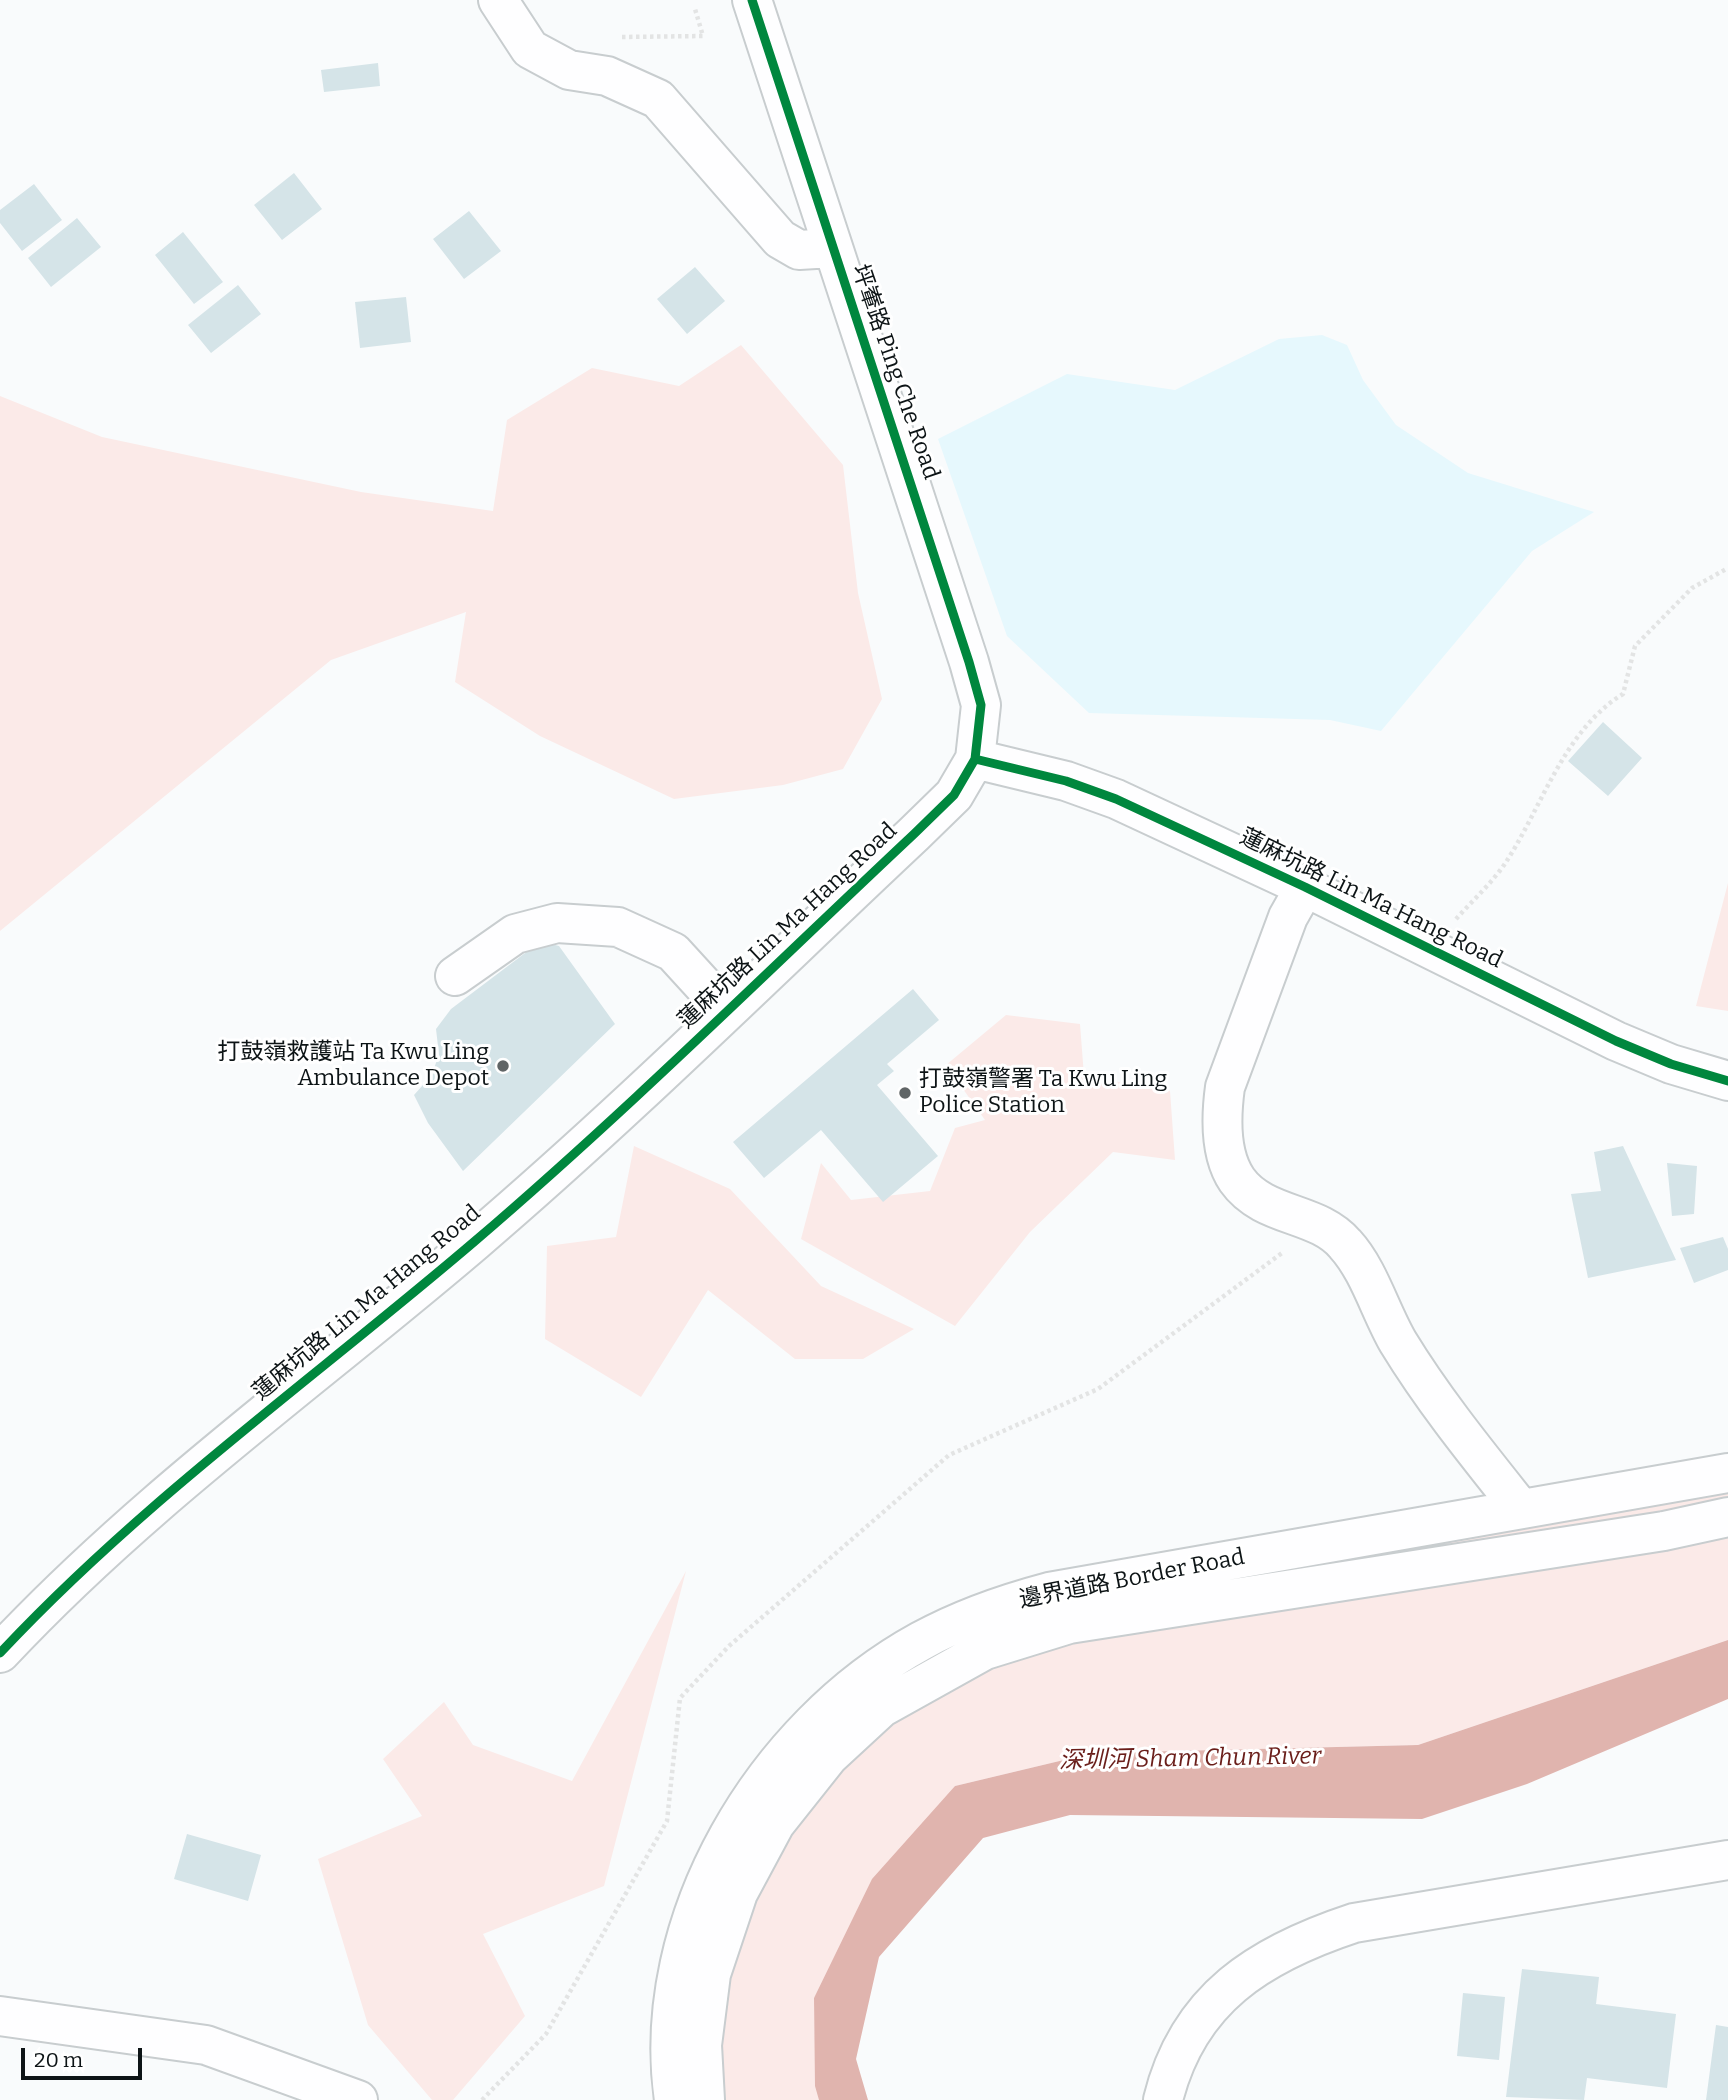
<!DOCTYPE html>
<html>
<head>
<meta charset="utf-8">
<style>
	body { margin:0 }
	#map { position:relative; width:1728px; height:2100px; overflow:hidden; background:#f9fbfc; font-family:Bitter,serif }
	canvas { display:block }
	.scale { position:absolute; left:21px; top:2048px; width:121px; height:32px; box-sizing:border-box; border:4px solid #0d1416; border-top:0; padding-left:9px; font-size:21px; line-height:24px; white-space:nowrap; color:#0d1416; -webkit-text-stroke:5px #fff; paint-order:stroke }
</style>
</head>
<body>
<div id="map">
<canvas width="1728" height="2100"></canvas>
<div class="scale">20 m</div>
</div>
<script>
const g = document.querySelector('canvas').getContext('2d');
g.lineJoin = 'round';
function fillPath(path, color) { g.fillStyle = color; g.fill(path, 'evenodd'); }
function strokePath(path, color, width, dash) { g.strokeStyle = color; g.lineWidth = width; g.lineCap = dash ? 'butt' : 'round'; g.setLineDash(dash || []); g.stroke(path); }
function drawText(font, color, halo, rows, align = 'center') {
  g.font = font + ' Bitter,"Noto Sans SC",serif'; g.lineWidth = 6; g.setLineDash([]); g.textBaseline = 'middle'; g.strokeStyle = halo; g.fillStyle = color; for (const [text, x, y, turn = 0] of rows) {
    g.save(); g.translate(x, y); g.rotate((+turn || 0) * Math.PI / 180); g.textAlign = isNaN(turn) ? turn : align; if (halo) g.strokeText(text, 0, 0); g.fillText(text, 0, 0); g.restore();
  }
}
fillPath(new Path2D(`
	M1322 335 1347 345 1363 380 1396 425 1468 473 1594 512 1532 551 1381 731 1330 720 1089 713 1007 636 938 439 1067 374 1175 390 1279 339Z`), '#e6f8fd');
fillPath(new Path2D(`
	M741 345 843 465 858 593 882 699 843 769 783 785 674 799 540 736 455 682 466 612 331 660 0 931V396L102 437 361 492 493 511 507 420 592 368 679 386Z
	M1728 883V1011L1696 1006Z
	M1006 1015 1080 1024 1084 1076 1170 1091 1175 1160 1113 1152 1030 1232 955 1326 801 1239 821 1163 851 1200 930 1191 955 1128 985 1120 946 1065Z
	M634 1146 730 1189 821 1286 914 1329 863 1359H795L708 1290 641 1397 545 1339 547 1246 616 1237Z
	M1728 1492V1640L1418 1745 1093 1753 955 1786 814 1998 816 2079 821 2100H694L702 1958 866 1708 1262 1568Z
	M686 1571 604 1886 483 1934 525 2016 453 2100H432L368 2025 318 1859 422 1816 383 1759 444 1702 473 1745 572 1781Z`), '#fbeae8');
fillPath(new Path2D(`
	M1728 1640V1699L1527 1784 1422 1819 1070 1815 983 1838 879 1957 856 2059 868 2100H819L815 2086 814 1998 872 1879 955 1786 1093 1753 1418 1745Z`), '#e0b4ae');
fillPath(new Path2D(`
	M378 63 380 86 324 92 321 70Z
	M294 173 322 209 282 240 254 205Z
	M34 184 62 220 22 251 0 223V210Z
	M469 211 501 251 464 279 433 239Z
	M77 218 101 247 51 287 28 258Z
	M183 232 223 282 194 304 155 255Z
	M695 267 725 301 687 334 657 299Z
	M238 285 261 314 211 353 188 325Z
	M406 297 411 342 360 348 355 302Z
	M1603 722 1642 758 1608 796 1568 761Z
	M541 941 559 946 615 1024 463 1171 428 1123 414 1095 431 1076 439 1055 436 1029 451 1009Z
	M913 989 939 1020 887 1064 894 1071 877 1085 938 1156 883 1202 821 1130 764 1178 733 1142Z
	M1623 1146 1676 1260 1588 1278 1571 1194 1601 1191 1594 1152Z
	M1667 1163 1697 1166 1694 1214 1672 1216Z
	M1723 1237 1728 1249V1270L1694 1283 1680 1248Z
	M187 1834 261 1855 248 1901 174 1879Z
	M1522 1969 1599 1977 1596 2004 1676 2014 1667 2088 1587 2078 1584 2100 1506 2097Z
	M1463 1993 1505 1997 1499 2060 1457 2056Z
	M1716 2025 1728 2027V2100H1706Z`), '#d5e4e8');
const minor = new Path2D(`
	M498 0 530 49 569 70 607 76 658 99 780 239 799 250 832 248
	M975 759 1066 781 1116 799 1305 887 1616 1041 1671 1064 1728 1081
	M1305 887 1288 917 1225 1087C1221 1116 1220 1155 1237 1180 1264 1218 1317 1211 1345 1244 1369 1270 1380 1311 1398 1342 1434 1401 1478 1455 1521 1509
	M455 976 515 934 557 923 618 927 673 952 726 1010
	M0 1653C144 1499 316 1377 475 1241 627 1111 769 970 914 834L954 795 975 759 981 705 969 662 752 0
	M0 2016 206 2045 358 2100
	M674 2100C648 1920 764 1727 921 1641 961 1619 1004 1604 1049 1592L1728 1473
	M705 2100 702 2045 711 1974 738 1893 775 1824 829 1756 881 1708 985 1650 1069 1624 1664 1531 1728 1517
	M1163 2100C1188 1998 1260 1954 1354 1923L1728 1860`);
strokePath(minor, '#c8cdcf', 42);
strokePath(new Path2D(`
	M622 37 703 36 695 9
	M1456 919C1473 900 1493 882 1506 862 1542 807 1564 730 1623 694L1635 646 1692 588 1728 568
	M482 2100 546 2034 667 1821 680 1698 729 1646 949 1455 1098 1389 1282 1253`), '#e3e4e4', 4.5, [3.5, 3.5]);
strokePath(minor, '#fefeff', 38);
strokePath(new Path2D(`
	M975 759 1066 781 1116 799 1305 887 1616 1041 1671 1064 1728 1081
	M0 1653C144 1499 316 1377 475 1241 627 1111 769 970 914 834L954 795 975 759 981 705 969 662 752 0`), '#00873e', 9);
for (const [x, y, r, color] of [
	[503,1066,7,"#606566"],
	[905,1093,7,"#606566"]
]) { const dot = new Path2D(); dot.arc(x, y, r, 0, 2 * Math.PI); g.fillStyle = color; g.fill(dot); strokePath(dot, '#fff', 2.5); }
drawText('23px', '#0d1416', '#fff', [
	["坪輋路 Ping Che Road",895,372,71],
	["蓮麻坑路 Lin Ma Hang Road",1371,899,26],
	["蓮麻坑路 Lin Ma Hang Road",788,926,-43],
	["蓮麻坑路 Lin Ma Hang Road",367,1303,-40],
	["邊界道路 Border Road",1132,1579,-11]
]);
drawText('23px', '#0d1416', '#fff', [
	["打鼓嶺救護站 Ta Kwu Ling",489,1053],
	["Ambulance Depot",489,1079],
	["打鼓嶺警署 Ta Kwu Ling",919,1080,"left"],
	["Police Station",919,1106,"left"]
], 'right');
drawText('italic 24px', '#6a1e1a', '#fff', [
	["深圳河 Sham Chun River",1190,1759,-1]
]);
</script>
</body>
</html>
